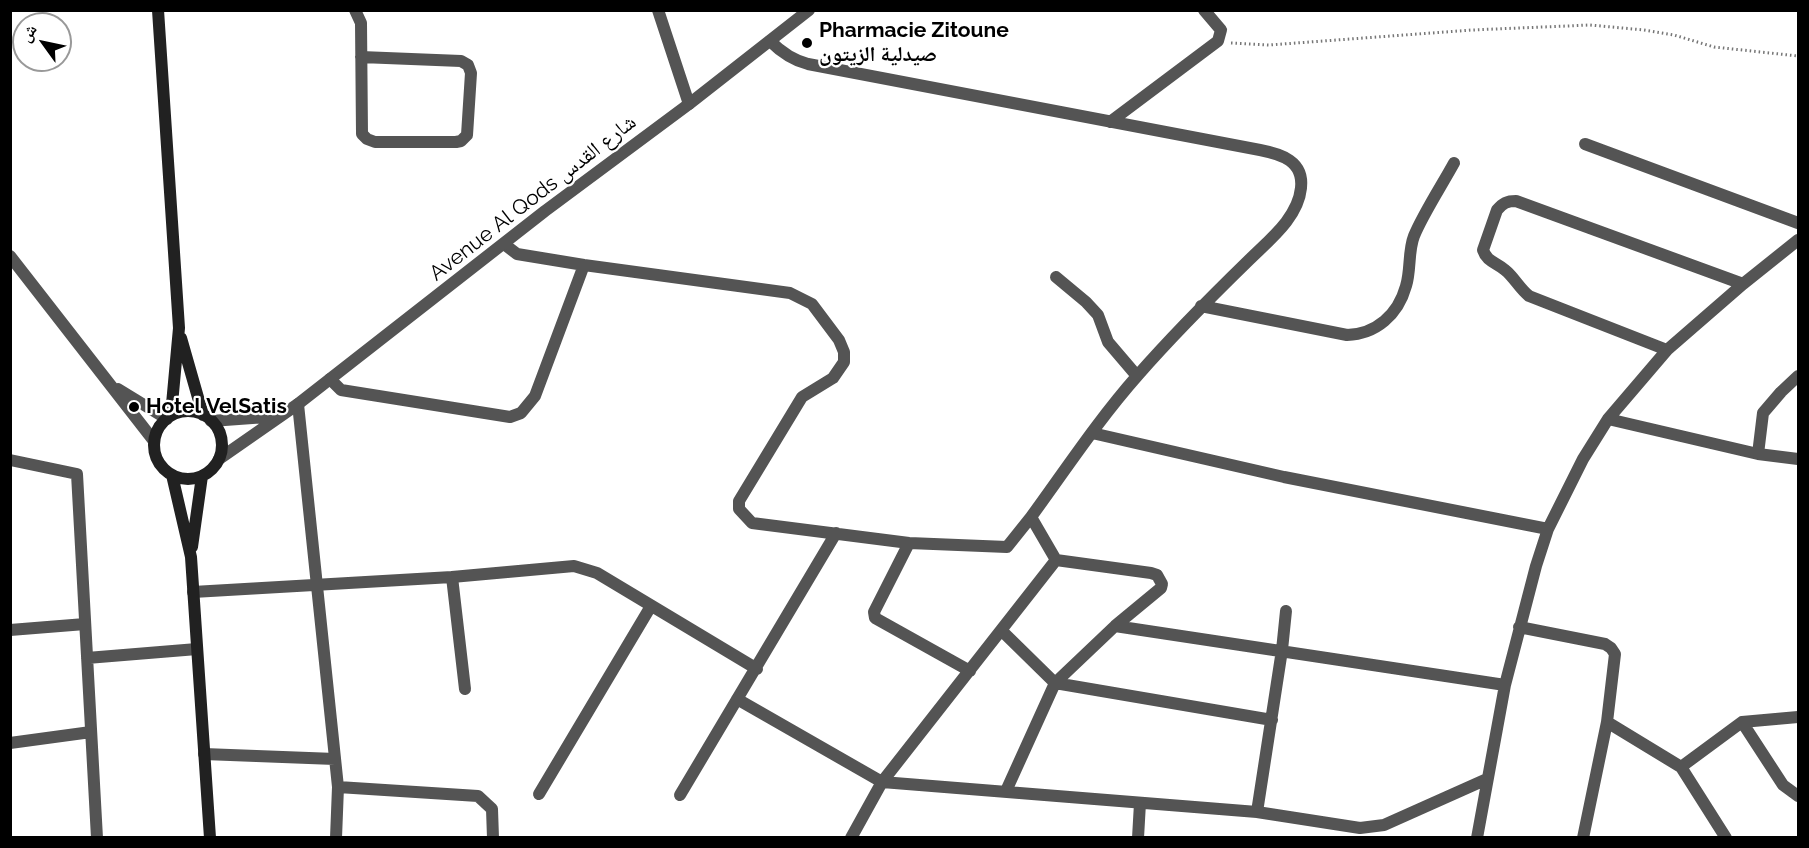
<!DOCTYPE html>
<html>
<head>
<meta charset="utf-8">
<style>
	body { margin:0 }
	#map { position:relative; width:1809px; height:848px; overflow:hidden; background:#fff; font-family:Raleway,"Noto Naskh Arabic",sans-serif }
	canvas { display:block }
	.frame { position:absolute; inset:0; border:12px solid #000; pointer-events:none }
	.north { position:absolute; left:12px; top:12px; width:60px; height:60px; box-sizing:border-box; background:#fff; border:2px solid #999; border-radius:50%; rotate:303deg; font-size:16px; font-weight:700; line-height:24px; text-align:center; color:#000 }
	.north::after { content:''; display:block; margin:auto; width:21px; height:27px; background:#000; clip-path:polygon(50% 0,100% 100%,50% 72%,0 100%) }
</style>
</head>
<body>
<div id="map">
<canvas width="1809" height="848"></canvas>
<div class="frame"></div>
<div class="north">ش</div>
</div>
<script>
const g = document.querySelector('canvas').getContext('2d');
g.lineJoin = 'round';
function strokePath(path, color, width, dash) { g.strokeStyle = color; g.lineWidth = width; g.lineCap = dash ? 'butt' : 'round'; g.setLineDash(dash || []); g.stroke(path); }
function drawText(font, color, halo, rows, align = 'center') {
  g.font = font + ' Raleway,"Noto Naskh Arabic",sans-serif'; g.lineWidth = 4.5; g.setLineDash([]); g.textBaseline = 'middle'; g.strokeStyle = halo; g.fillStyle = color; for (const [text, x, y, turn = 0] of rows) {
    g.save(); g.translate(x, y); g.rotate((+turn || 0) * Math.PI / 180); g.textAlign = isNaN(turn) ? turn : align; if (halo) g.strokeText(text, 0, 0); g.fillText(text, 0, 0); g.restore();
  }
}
strokePath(new Path2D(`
	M1231 43 1269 45 1472 30 1590 25 1644 30 1674 35 1714 47 1798 56`), '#767676', 3, [1.5, 3]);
strokePath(new Path2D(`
	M355 10 361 23 362 134 367 139 375 142H456L461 141 467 135 471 73 468 65 461 61 361 57
	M658 10 689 104
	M770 41C781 52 792 60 808 64L1260 150C1281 154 1304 161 1301 188 1298 218 1269 240 1249 260 1211 297 1173 335 1138 375 1099 419 1066 469 1031 517L1056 560
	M1110 122 1218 41 1221 30 1204 10
	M1585 144 1798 223
	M504 244 517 254 584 265 790 293 812 304 839 340 844 352V362L833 378 802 397 739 501V509L752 523 909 543 1007 547 1031 517
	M10 256 154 441
	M1056 277 1086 302 1098 315 1108 342 1137 376
	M1201 306 1347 335C1376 334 1398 315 1406 286 1411 270 1408 251 1414 236 1423 214 1442 185 1454 163
	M1667 350 1529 296C1519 288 1514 277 1505 270 1496 262 1487 262 1483 250L1497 210C1503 203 1507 201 1516 201L1743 284
	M330 379 341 390 510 417 521 413 535 396 584 265
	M118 389 167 419
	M298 404 338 787 336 838
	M1608 419 1758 454 1798 459
	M1092 433 1284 477 1548 529
	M1758 454 1763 413 1781 392 1798 376
	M10 460 77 474 97 838
	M909 543 874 612 875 618 970 671
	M452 577 465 689
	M193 592 452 577 574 566 597 573 757 669
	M1115 626 1505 685
	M1519 627 1605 644 1611 648 1615 654 1607 722 1583 838
	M10 630 85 624
	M1002 631 1055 683 1272 720
	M87 658 197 649
	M737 699 882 782 1257 812 1360 828 1384 825 1487 779
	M1607 722 1681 767 1726 838
	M1742 722 1783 785 1798 796
	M10 743 91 732
	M204 754 335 759
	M1681 767 1742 722 1798 717
	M338 787 478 796 492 809 493 838
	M1006 791 1055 683 1115 626 1161 588 1162 584 1157 575 1151 573 1056 560
	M539 794 651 606
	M680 795 836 533
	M1257 812 1282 650 1286 611
	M851 838 882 782 1056 560
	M1138 838 1140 803
	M1477 838 1505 685 1536 566 1548 529 1583 459 1608 419 1667 350 1743 284 1798 240`), '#545454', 12);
strokePath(new Path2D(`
	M211 421 280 416
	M219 459 298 404 545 211 689 104 809 10`), '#545454', 12);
strokePath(new Path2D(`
	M158 10 179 328 171 415
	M181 338 203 415
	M154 445a34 34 0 1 1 68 0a34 34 0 1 1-68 0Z
	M172 475 191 557 210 838
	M192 547 202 476`), '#212121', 12);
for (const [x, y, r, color] of [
	[807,43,6,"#000"],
	[134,407,6,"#000"]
]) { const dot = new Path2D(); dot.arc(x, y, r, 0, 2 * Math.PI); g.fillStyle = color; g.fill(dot); strokePath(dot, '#fff', 2); }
drawText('bold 21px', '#000', '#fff', [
	["Pharmacie Zitoune",819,31],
	["صيدلية الزيتون",819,55],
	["Hotel VelSatis",146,407]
], 'left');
drawText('21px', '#000', '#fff', [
	["Avenue Al Qods شارع القدس",533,198,-38]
]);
</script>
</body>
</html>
